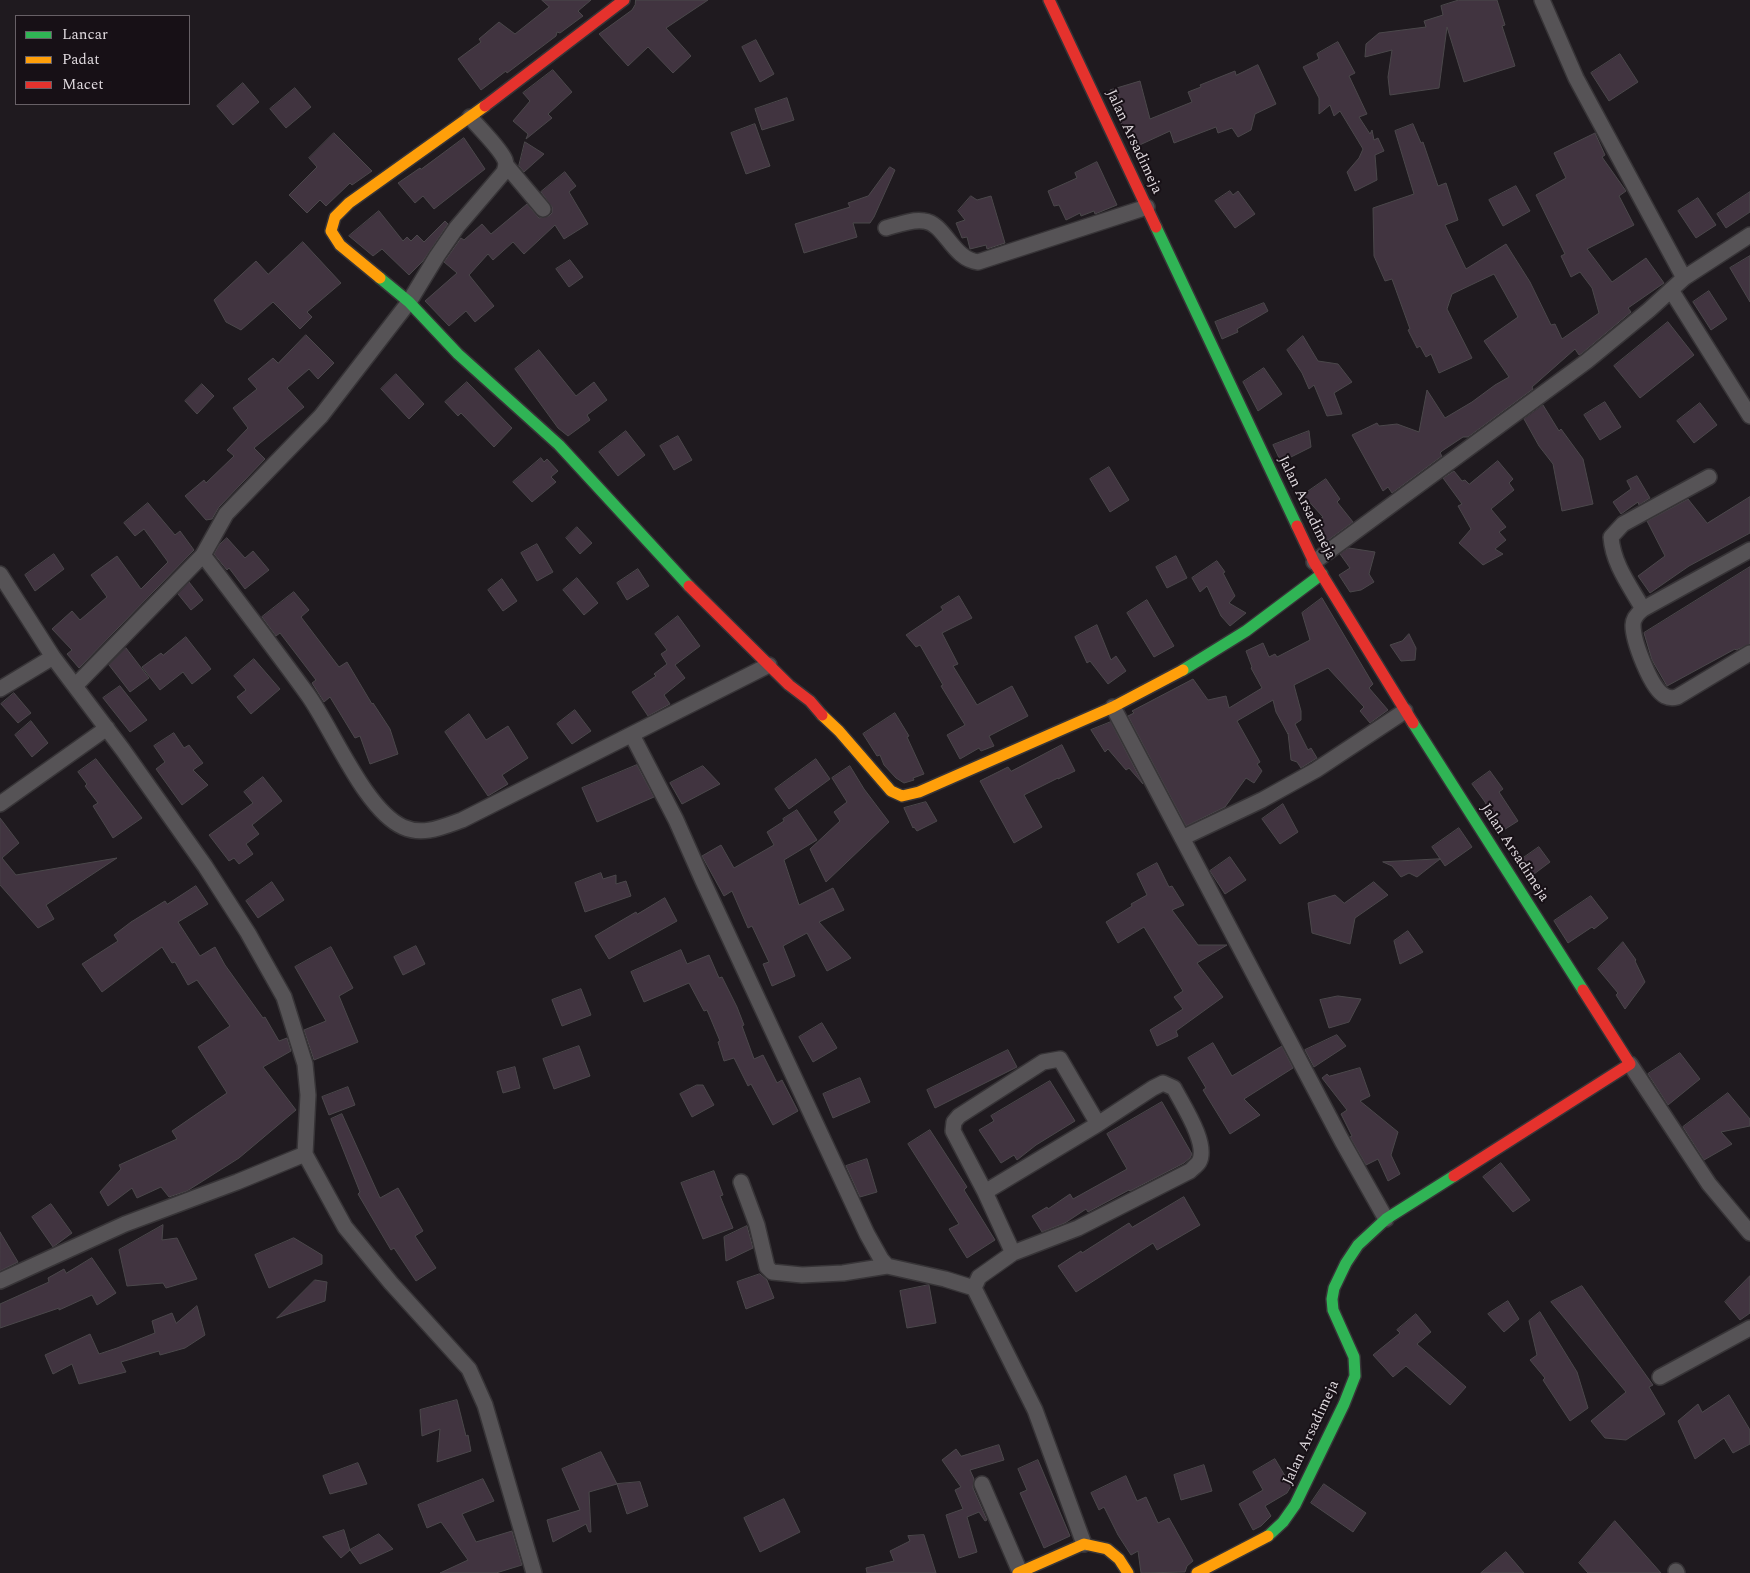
<!DOCTYPE html>
<html>
<head>
<meta charset="utf-8">
<style>
	body { margin:0 }
	#map { position:relative; width:1750px; height:1573px; overflow:hidden; background:#1f1a1f; font-family:Spectral,serif }
	canvas { display:block }
	.legend { position:absolute; left:15px; top:15px; width:175px; height:90px; box-sizing:border-box; background:#171016; border:1px solid #676066; margin:0; padding:6px 9px; list-style:none; font-size:15px; color:#dfd9de }
	.legend li { display:flex; align-items:center; gap:10px; height:25px }
	.legend b { width:25px; border:1px solid #676066 }
</style>
</head>
<body>
<div id="map">
<canvas width="1750" height="1573"></canvas>
<ul class="legend">
<li><b style="height:6px;background:#30b455"></b>Lancar</li>
<li><b style="height:6px;background:#ff9f0a"></b>Padat</li>
<li><b style="height:6px;background:#e5322d"></b>Macet</li>
</ul>
</div>
<script>
const g = document.querySelector('canvas').getContext('2d');
g.lineJoin = 'round';
function fillPath(path, color) { g.fillStyle = color; g.fill(path, 'evenodd'); }
function strokePath(path, color, width, dash) { g.strokeStyle = color; g.lineWidth = width; g.lineCap = dash ? 'butt' : 'round'; g.setLineDash(dash || []); g.stroke(path); }
function drawText(font, color, halo, rows, align = 'center') {
  g.font = font + ' Spectral,serif'; g.lineWidth = 4; g.setLineDash([]); g.textBaseline = 'middle'; g.strokeStyle = halo; g.fillStyle = color; for (const [text, x, y, turn = 0] of rows) {
    g.save(); g.translate(x, y); g.rotate((+turn || 0) * Math.PI / 180); g.textAlign = isNaN(turn) ? turn : align; if (halo) g.strokeText(text, 0, 0); g.fillText(text, 0, 0); g.restore();
  }
}
const building = new Path2D(`
	M542 0H591L578 11 583 16 560 33 557 32 556 36 507 73 506 71 481 90 458 59 481 42 479 39 499 22 515 34 549 7Z
	M636 0H708L666 28 691 56 673 73 648 47 628 66 599 34 632 10 635 5Z
	M1459 0H1497L1505 25 1502 26 1515 66 1464 82 1447 27 1439 88 1390 95 1388 77 1392 50 1365 57 1366 44 1379 33 1426 27 1424 21 1443 15 1441 6Z
	M756 40 774 74 760 82 742 47Z
	M1338 42 1355 73 1349 76 1367 114 1359 117 1370 134 1372 130 1374 140 1378 138 1384 151 1375 155 1377 180 1355 191 1347 172 1359 158 1363 149 1340 111 1334 116 1330 105 1319 114V98L1303 67 1319 59 1317 54Z
	M1620 54 1638 82 1609 101 1591 73Z
	M1258 65 1276 104 1255 114 1251 130 1238 137 1232 128 1218 133 1216 127 1174 143 1170 131 1133 148 1118 117 1110 90 1140 81 1150 119 1192 102 1188 92 1201 87 1200 85 1235 71 1236 75Z
	M553 70 572 92 548 114 552 118 526 139 528 134 513 121 530 101 523 93Z
	M243 83 259 102 233 125 217 106Z
	M295 88 311 107 286 128 270 109Z
	M787 98 794 120 762 130 755 109Z
	M755 124 770 166 746 174 731 133Z
	M1413 124 1421 143 1423 142 1438 186 1446 183 1458 220 1445 225 1466 269 1506 244 1530 282 1551 325 1555 324 1562 339 1599 313 1592 288 1580 272 1571 277 1561 256 1565 254 1536 195 1566 178 1554 153 1595 133 1605 155 1602 157 1626 191 1619 196 1634 225 1587 249 1612 282 1646 258 1664 283 1628 308 1631 312 1581 354 1579 355 1575 349 1532 387 1533 389 1468 437H1463L1442 451 1440 453 1442 456 1392 493 1388 487 1383 491 1352 435 1377 423 1379 426 1397 424 1419 432 1427 390 1445 418 1472 402 1495 385 1509 377 1484 341 1518 317 1494 274 1452 294 1447 309 1472 358 1439 373 1431 354 1426 357 1420 346 1417 348 1408 330 1410 329 1392 279 1385 281 1374 256 1373 208 1414 194 1395 131Z
	M334 133 372 171 352 185 350 183 326 206 320 200 307 213 289 195 317 167 309 158Z
	M464 138 485 169 434 209 423 196 415 203 398 183 420 168 421 169Z
	M525 142 544 154 524 172 519 166Z
	M1097 162 1117 205 1095 214 1094 211 1081 216 1080 213 1066 220 1059 205 1054 206 1048 191 1077 178 1075 173Z
	M890 167 895 170 874 217 870 223H853L857 237 804 253 795 224 850 207 848 203 868 196Z
	M565 172 576 186 569 192 588 224 564 239 555 225 524 254 513 242 493 260 488 254 469 275 494 306 475 322 466 311 449 326 425 301 457 273 444 262 461 238 464 240 482 224 491 234 527 204 539 218 549 216 552 213V207L541 192Z
	M1516 186 1530 211 1503 226 1489 200Z
	M1230 191 1233 195 1238 191 1255 214 1235 228 1215 201Z
	M1750 192V212L1726 228 1717 214Z
	M971 196 977 200 991 196 1005 243 987 249 986 245 970 249 967 237 962 238 956 223 965 220 958 211Z
	M1698 198 1716 225 1696 238 1678 211Z
	M379 211 403 241 407 237 411 241 417 235 424 242 445 221 448 224 423 261 409 275 382 249 373 256 349 236Z
	M303 242 341 283 307 312 312 317 300 329 273 302 241 330 226 322 214 300 256 261 268 274Z
	M1750 256V302L1730 268Z
	M570 260 583 277 569 287 556 269Z
	M1709 291 1727 319 1711 330 1693 302Z
	M1264 303 1268 311 1237 329 1238 332 1222 339 1215 322Z
	M1668 322 1694 355 1640 398 1614 366Z
	M306 335 334 363 318 379 309 369 287 388 304 407 254 448 265 459 219 507 212 519 206 520 185 496 204 480 206 483 234 456 227 450 248 428 233 408 257 389 248 379 273 358 278 363Z
	M1303 336 1318 361 1338 364 1352 382 1334 393 1342 414 1327 416 1314 385 1309 389 1302 373 1287 350Z
	M539 350 576 396 594 382 607 400 587 415 590 420 568 436 558 428 515 369Z
	M1264 368 1282 394 1258 411 1243 382Z
	M396 374 424 404 409 419 381 389Z
	M467 382 512 428 494 447 461 413 458 416 445 402Z
	M202 384 214 396 197 414 185 401Z
	M1605 402 1621 427 1600 440 1584 415Z
	M1700 403 1717 425 1694 443 1677 421Z
	M1543 405 1559 431 1561 429 1583 459 1593 504 1562 511 1553 464 1539 446 1524 419Z
	M626 431 645 455 618 476 599 452Z
	M1309 431 1311 447 1281 462 1273 445Z
	M678 436 692 460 674 470 660 446Z
	M541 458 544 462 547 459 558 471 551 477 556 482 532 502 513 482Z
	M1498 461 1513 479 1509 483 1514 490 1491 509 1506 527 1499 532 1506 540 1495 549 1503 554 1483 565 1459 543 1471 529 1458 506 1462 504 1443 478 1454 471 1462 481 1465 480 1469 484Z
	M1109 467 1129 500 1110 512 1090 479Z
	M1637 476 1650 498 1639 505 1638 502 1621 514 1613 502 1631 489 1627 481Z
	M1326 479 1340 499 1337 502 1353 522 1320 546 1310 525 1323 517 1303 495Z
	M1750 497V533L1689 566 1650 593 1638 576 1665 556 1647 521 1688 499 1707 523Z
	M148 503 175 535 180 531 194 550 79 668 67 654 72 650 52 629 72 611 80 620 107 597 91 575 117 556 141 589 168 562 144 529 135 536 124 523Z
	M577 527 592 543 580 554 566 538Z
	M227 538 245 558 253 551 269 570 245 589 229 568 227 570 214 554 219 545Z
	M537 544 553 572 537 581 521 553Z
	M1349 548 1375 552 1369 574 1374 582 1361 590 1350 592 1339 575 1350 568 1340 554Z
	M54 554 64 569 35 591 25 575Z
	M1176 556 1187 578 1167 588 1156 567Z
	M1217 561 1225 572 1223 573 1235 596 1229 603 1246 613 1230 626 1221 616 1207 586 1200 592 1192 578Z
	M1750 567V644L1736 650 1735 649 1667 686 1652 660 1644 633Z
	M638 569 649 586 627 600 617 583Z
	M577 578 598 603 584 615 563 590Z
	M502 579 517 601 503 611 488 590Z
	M189 582 203 600 191 610 178 594Z
	M294 592 309 610 301 617 339 667 347 662 372 704 373 703 390 729 398 754 370 764 360 736 355 738 330 697 324 702 312 683 316 680 280 633 276 636 262 617Z
	M959 596 972 618 942 633 958 664 953 666 977 705 1012 686 1028 716 989 736 994 746 981 751 979 748 960 759 947 735 965 725 941 686 943 685 920 645 916 647 906 635 943 610 941 607Z
	M1322 598 1373 684 1369 688 1388 710 1370 723 1360 711 1364 707 1328 668 1294 685 1301 711V720L1295 724 1308 750 1311 748 1317 758 1301 768 1297 762 1291 760 1288 733V734L1276 712 1273 700 1237 721 1260 762 1257 764 1262 771 1254 783 1246 778 1225 807 1186 826 1128 716 1134 713 1132 711 1193 679 1208 700 1226 696 1229 708 1262 688 1251 668 1252 667 1246 651 1263 643 1269 657 1275 654 1277 657 1310 640 1302 613Z
	M1147 600 1174 646 1154 657 1127 613Z
	M678 616 700 646 675 665 685 678 664 695 670 704 648 716 632 692 656 676 654 674 667 664 661 654 667 650 655 634Z
	M1097 625 1111 660 1116 656 1126 671 1108 684 1090 661 1087 663 1075 637Z
	M1409 634 1416 648 1415 660 1401 661 1390 645 1402 641Z
	M186 637 211 669 192 684 183 672 160 690 142 667 161 653 163 655Z
	M126 648 149 678 130 692 109 665Z
	M254 659 280 689 251 714 237 697 246 690 234 676Z
	M120 686 147 720 130 732 103 698Z
	M14 693 31 713 18 723 1 704Z
	M575 710 591 731 572 744 557 724Z
	M895 713 909 736 907 737 924 774 913 778 914 780 904 783 896 778 884 765 880 755 877 756 863 734Z
	M469 714 486 740 508 726 528 758 502 775 508 784 488 796 445 732Z
	M31 721 48 743 32 757 15 735Z
	M1111 722 1143 784 1129 768 1126 770 1108 749 1105 752 1091 730Z
	M174 733 184 748 189 745 203 763 193 770 208 785 182 805 156 769 165 762 154 746Z
	M1062 745 1075 771 1058 779V778L1024 795 1042 827 1014 843 980 781 1008 767 1011 771Z
	M96 759 142 818 113 838 93 806 98 803 85 786 87 784 78 772Z
	M816 759 830 779 789 809 775 789Z
	M637 765 654 797 597 822 582 788Z
	M703 766 720 784 682 804 670 783Z
	M850 766 864 789 889 822 826 882 810 849 840 821 834 812 847 802 832 778Z
	M1490 771 1503 789 1499 792 1518 821 1499 833 1485 802 1472 784Z
	M263 777 282 801 252 825 259 834 246 844 253 854 239 864 234 858 229 861 209 835 253 803 244 792Z
	M926 802 937 821 917 831 914 827 913 828 904 808Z
	M1283 804 1298 832 1280 844 1262 819Z
	M797 810 817 840 784 860 799 905 833 888 844 910 819 922 851 958 827 971 807 933 783 946 795 976 772 986 763 964 769 962 752 926 748 928 732 891 724 896 702 856 721 845 734 868 774 845 767 832 784 821 783 819Z
	M0 818 19 843 2 858 16 875 117 858 46 905 54 919 38 928 0 885Z
	M1459 828 1472 847 1445 866 1432 847Z
	M1539 847 1550 862 1530 877 1519 861Z
	M1230 857 1246 880 1225 894 1210 871Z
	M1440 859 1417 877 1409 873 1401 877 1392 866 1383 862Z
	M1157 863 1169 887 1172 886 1184 905 1172 910 1198 945H1227L1197 963 1223 997 1176 1031 1178 1036 1157 1046 1150 1030 1183 1009 1174 997 1183 991 1144 927 1118 943 1106 922 1132 906 1131 904 1147 895 1137 874Z
	M601 873 603 879 616 875V884L626 881 631 896 585 912 575 883Z
	M272 882 284 900 258 918 246 901Z
	M1374 882 1388 895 1355 918 1350 944 1312 933 1308 903 1335 895 1344 903Z
	M196 886 208 904 178 922 200 956 215 947 225 965 263 1018 265 1017 279 1041 287 1038 291 1051 263 1067 296 1110 239 1158 187 1191 169 1197 161 1187 137 1198 132 1188 108 1206 100 1192 121 1169 119 1165 177 1139 172 1131 227 1093 198 1047 230 1026 197 980 188 985 175 962 172 963 162 947 102 992 82 964 118 941 114 935 131 922 165 901 167 904Z
	M1591 896 1608 918 1594 929 1592 927 1568 943 1554 921Z
	M665 898 677 921 609 959 595 936 636 912 637 914Z
	M1408 931 1423 952 1400 964 1394 941Z
	M1623 942 1636 960 1635 961 1645 982 1625 1009 1616 995 1618 993 1598 969Z
	M416 946 425 964 403 975 394 957Z
	M331 947 353 988 339 996 358 1042 314 1060 304 1030 326 1021 295 967Z
	M681 950 687 964 709 955 719 978 722 977 737 1007 744 1025 742 1026 754 1059 763 1055 777 1083 782 1080 798 1111 773 1125 751 1084 748 1086 734 1058 724 1061 718 1042 720 1041 707 1010 704 1011 689 983 644 1002 631 972Z
	M581 989 591 1015 562 1026 552 1000Z
	M1338 996 1361 999 1349 1022 1329 1028 1320 1000Z
	M822 1023 837 1048 813 1062 799 1037Z
	M1337 1035 1346 1046 1314 1067 1305 1050Z
	M1213 1043 1232 1076 1282 1046 1293 1068 1244 1099 1260 1115 1230 1134 1203 1090 1206 1088 1188 1058Z
	M579 1046 590 1076 554 1089 543 1059Z
	M1008 1050 1017 1067 935 1108 927 1090Z
	M1680 1053 1700 1079 1668 1105 1648 1074Z
	M515 1067 520 1088 503 1093 497 1072Z
	M1360 1068 1370 1096 1360 1101 1398 1132 1391 1155 1400 1174 1388 1181 1378 1159 1366 1165 1350 1137 1352 1136 1341 1114 1347 1110 1322 1078 1327 1074 1329 1076Z
	M860 1078 870 1102 833 1118 823 1094Z
	M1050 1081 1075 1121 1036 1145 1017 1160 1014 1155 1001 1163 979 1130 994 1121 991 1116Z
	M697 1085H703L714 1105 692 1117 680 1094Z
	M348 1087 355 1105 329 1115 322 1097Z
	M1728 1093 1750 1119V1126L1721 1132 1732 1144 1704 1160 1683 1127Z
	M1162 1102 1192 1154 1190 1158 1184 1163 1130 1191 1129 1190 1088 1212 1086 1209 1065 1223 1042 1232 1032 1216 1047 1207 1048 1209 1070 1194 1073 1199 1127 1169 1107 1134Z
	M342 1114 380 1198 398 1188 423 1231 415 1236 436 1268 416 1281 394 1248 391 1250 358 1194 360 1192 331 1119Z
	M930 1130 967 1187 964 1190 995 1240 967 1258 949 1229 959 1224 908 1144Z
	M867 1159 877 1192 860 1197 846 1166Z
	M1501 1163 1530 1200 1513 1212 1483 1177Z
	M714 1171 723 1195 720 1196 733 1228 703 1239 681 1183Z
	M1184 1197 1200 1225 1157 1250 1153 1243 1076 1292 1058 1266 1081 1251 1082 1253 1129 1223 1132 1227Z
	M51 1204 72 1233 53 1247 32 1217Z
	M163 1225 162 1240 177 1238 197 1279 166 1288 163 1283 127 1286 119 1250Z
	M747 1226 753 1248 726 1261 724 1237Z
	M0 1232 18 1262 0 1271Z
	M294 1238 322 1255V1264L269 1288 255 1255Z
	M92 1258 116 1293 97 1305 92 1295 59 1310V1308L0 1328V1304L49 1282 48 1278 64 1269 66 1273Z
	M760 1274 767 1280 774 1298 746 1309 737 1282Z
	M1750 1276V1313L1740 1320 1725 1302Z
	M315 1280 327 1282 325 1301 277 1318Z
	M929 1285 936 1323 907 1328 900 1291Z
	M1582 1286 1653 1385 1649 1387 1665 1414 1626 1440 1605 1438 1591 1421 1626 1392 1551 1302Z
	M1508 1301 1519 1319 1504 1332 1488 1314Z
	M197 1306 205 1335 185 1348 160 1355 159 1351 121 1362 126 1372 79 1384 72 1364 53 1374 45 1355 90 1334 99 1354 117 1348 155 1333 152 1321 172 1313 176 1323Z
	M1540 1312 1577 1372 1588 1408 1570 1421 1543 1380 1545 1378 1530 1360 1537 1355 1529 1321Z
	M1416 1314 1431 1332 1417 1344 1466 1387 1450 1405 1406 1366 1393 1377 1373 1355 1400 1333 1397 1330Z
	M1729 1395 1750 1430V1444L1733 1453 1724 1438 1695 1459 1678 1421 1698 1404 1702 1412Z
	M457 1400 466 1436 468 1435 471 1451 437 1462 440 1429 422 1436 420 1410Z
	M999 1445 1004 1460 970 1470 974 1479 973 1488 987 1520 985 1521 979 1512 967 1517 977 1552 959 1558 946 1515 963 1509 955 1490 961 1487 942 1460 956 1449 961 1456Z
	M601 1452 617 1484 589 1492 591 1532H589L586 1524 553 1542 547 1520 580 1510 562 1469Z
	M1275 1459 1291 1486 1287 1493 1265 1506 1271 1516 1261 1526 1253 1530 1239 1504 1263 1490 1253 1472Z
	M1038 1460 1070 1536 1044 1548 1020 1493 1027 1490 1018 1469Z
	M358 1463 367 1484 330 1494 323 1476Z
	M1204 1465 1212 1491 1181 1500 1174 1475Z
	M1126 1476 1137 1501 1146 1497 1158 1523 1169 1518 1193 1561 1187 1566 1185 1572 1141 1573 1138 1551 1131 1555 1118 1535 1104 1507 1099 1510 1091 1493Z
	M483 1479 494 1501 462 1514 476 1542 512 1531 522 1565 496 1573H440L468 1560 441 1522 427 1528 418 1505Z
	M640 1482 648 1506 627 1514 617 1484Z
	M1324 1484 1366 1513 1353 1532 1311 1503Z
	M784 1499 800 1532 760 1552 744 1518Z
	M1615 1521 1661 1573H1588L1579 1563Z
	M344 1530 350 1550 341 1558 323 1537Z
	M379 1534 393 1549 360 1564 350 1550Z
	M924 1535 936 1573H867L866 1568 894 1561 890 1551 910 1541 908 1536Z
	M1506 1552 1524 1573H1481Z`);
fillPath(building, '#413440');
strokePath(building, '#4b484b', 1);
const street = new Path2D(`
	M1542 0 1576 78 1684 278
	M506 165 543 209
	M886 228C897 225 912 219 924 221 945 223 952 259 978 262L1147 207
	M1671 290 1750 416
	M1750 550 1643 609C1638 613 1633 619 1633 625 1633 641 1651 689 1665 696 1669 698 1673 698 1677 697L1750 653
	M203 555C238 601 274 648 308 695 333 730 365 810 403 827 423 836 442 827 462 820L769 665
	M1314 562 1587 361 1649 310 1684 278 1750 235
	M0 574 53 657 123 750 205 866 248 933 284 997 305 1064 308 1095 305 1154 345 1227 391 1283 469 1369 485 1405 534 1573
	M1643 609C1630 586 1613 564 1611 537L1623 524 1709 477
	M75 686 203 555 226 514 321 416 409 302 437 256 457 227 504 172C505 168 507 165 505 160 500 148 479 128 470 117
	M0 689 53 657
	M1113 707 1342 1141 1386 1219
	M632 735 676 820 703 881 867 1234 881 1259 887 1266
	M0 804 107 728
	M1182 838 1262 800 1316 770 1405 711
	M1630 1064 1709 1184 1750 1233
	M741 1182 757 1225 767 1267 772 1272 802 1275 843 1273 887 1266 945 1279 974 1288
	M985 1192 1098 1124
	M1013 1253 985 1192 953 1131 954 1122 959 1116 1043 1062 1060 1059 1098 1124 1153 1088 1163 1083 1174 1088C1182 1104 1209 1144 1199 1162 1197 1165 1193 1168 1190 1171L1078 1228 1013 1253 979 1277 974 1288 1035 1410 1084 1544
	M0 1281 125 1224 237 1182 305 1154
	M1660 1377 1750 1328
	M982 1484 1020 1572
	M1676 1571 1677 1573`);
const fast = new Path2D(`
	M1156 227 1297 526
	M380 278 409 302 458 354 559 445 689 586
	M1183 670 1246 631 1322 574
	M1413 723 1583 990
	M1268 1536 1283 1522 1295 1505 1344 1404 1355 1376 1354 1357 1333 1310 1332 1299 1334 1288 1346 1263 1358 1245 1386 1219 1454 1176`);
const slow = new Path2D(`
	M380 278 340 245 331 231 335 217 349 203 485 106
	M822 715 839 731 891 791 902 796 919 792 1113 707 1183 670
	M1018 1573 1084 1544 1107 1549 1119 1559 1128 1573
	M1197 1573 1268 1536`);
const jam = new Path2D(`
	M1049 0 1156 227
	M485 106 624 0
	M1297 526 1314 562 1413 723
	M689 586 789 685 810 701 822 715
	M1454 1176 1630 1064 1583 990`);
strokePath(street, '#373437', 18);
strokePath(fast, '#373437', 14);
strokePath(slow, '#373437', 14);
strokePath(jam, '#373437', 14);
strokePath(street, '#565356', 15);
strokePath(fast, '#30b455', 11);
strokePath(slow, '#ff9f0a', 11);
strokePath(jam, '#e5322d', 11);
drawText('15px', '#dfd9de', '#171016', [
	["Jalan Arsadimeja",1133,142,65],
	["Jalan Arsadimeja",1306,508,64],
	["Jalan Arsadimeja",1514,853,57],
	["Jalan Arsadimeja",1312,1433,-65]
]);
</script>
</body>
</html>
